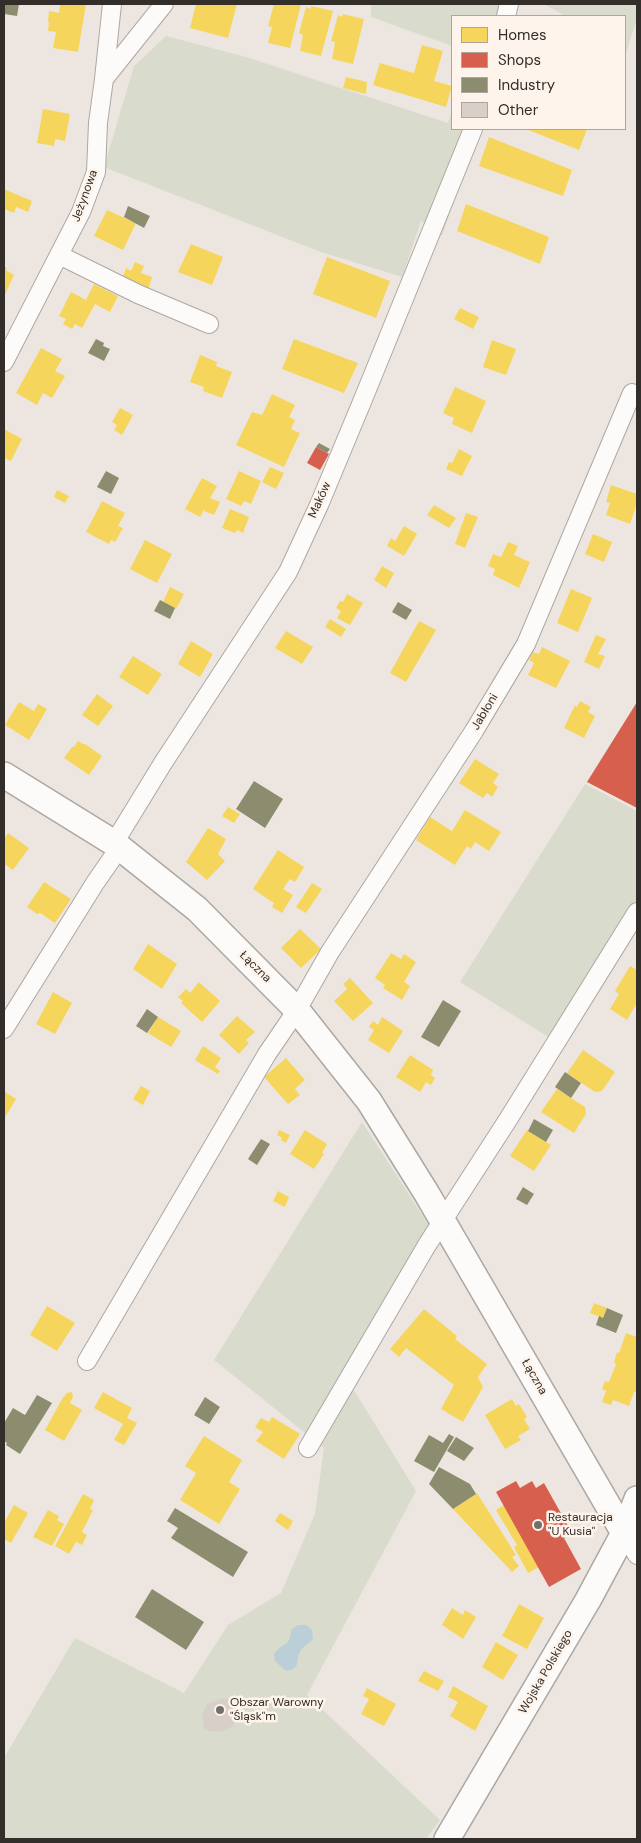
<!DOCTYPE html>
<html>
<head>
<meta charset="utf-8">
<style>
	body { margin:0 }
	#map { position:relative; width:641px; height:1843px; overflow:hidden; background:#ede6e0; font-family:"DM Sans",sans-serif }
	canvas { display:block }
	.frame { position:absolute; inset:0; border:5px solid #332e2a; pointer-events:none }
	.legend { position:absolute; left:451px; top:15px; width:175px; height:115px; box-sizing:border-box; background:#fef4eb; border:1px solid #ada59e; margin:0; padding:6px 9px; list-style:none; font-size:15px; color:#332e2a }
	.legend li { display:flex; align-items:center; gap:10px; height:25px }
	.legend b { width:25px; border:1px solid #ada59e }
</style>
</head>
<body>
<div id="map">
<canvas width="641" height="1843"></canvas>
<div class="frame"></div>
<ul class="legend">
<li><b style="height:14px;background:#f6d55c"></b>Homes</li>
<li><b style="height:14px;background:#d6604d"></b>Shops</li>
<li><b style="height:14px;background:#8c8c6e"></b>Industry</li>
<li><b style="height:14px;background:#d8cfc9"></b>Other</li>
</ul>
</div>
<script>
const g = document.querySelector('canvas').getContext('2d');
g.lineJoin = 'round';
function fillPath(path, color) { g.fillStyle = color; g.fill(path, 'evenodd'); }
function strokePath(path, color, width, dash) { g.strokeStyle = color; g.lineWidth = width; g.lineCap = dash ? 'butt' : 'round'; g.setLineDash(dash || []); g.stroke(path); }
function drawText(font, color, halo, rows, align = 'center') {
  g.font = font + ' "DM Sans",sans-serif'; g.lineWidth = 5; g.setLineDash([]); g.textBaseline = 'middle'; g.strokeStyle = halo; g.fillStyle = color; for (const [text, x, y, turn = 0] of rows) {
    g.save(); g.translate(x, y); g.rotate((+turn || 0) * Math.PI / 180); g.textAlign = isNaN(turn) ? turn : align; if (halo) g.strokeText(text, 0, 0); g.fillText(text, 0, 0); g.restore();
  }
}
fillPath(new Path2D(`
	M371 4H517L513 16H452V46L371 17Z
	M544 4H637V18L626 53 625 16H565Z
	M166 36 246 57 448 123 452 109V129H478L442 236 421 221 402 277 318 251 104 167 134 66Z
	M585 784 637 811V900L550 1038 460 982Z
	M362 1122 430 1227 341 1374 357 1395 416 1491 307 1695 440 1820 426 1839H4V1758L75 1638 184 1693 228 1625 281 1593 315 1514 324 1448 214 1360Z`), '#d9dbcc');
fillPath(new Path2D(`
	M298 1625H306L312 1630 313 1639C309 1643 303 1647 301 1650 294 1660 303 1668 286 1671L275 1661 274 1654C282 1643 291 1646 291 1630Z`), '#bacfd8');
fillPath(new Path2D(`
	M60 4H86L78 52 53 48 56 32 48 31 49 22H48L49 11 59 13Z
	M196 4H237L228 38 190 28Z
	M274 4H301L290 48 268 43 272 27 268 26Z
	M311 6 333 11 321 56 300 51 303 35 299 33 306 7 311 9Z
	M343 14 364 19 353 64 332 59 335 42 331 41 338 15 342 17Z
	M422 45 443 51 434 81 452 86 446 107 373 85 380 63 414 73Z
	M346 77 367 82 366 94 343 88Z
	M43 109 70 114 65 141 55 139 54 146 37 143Z
	M526 129H587L579 150Z
	M489 137 572 170 563 196 479 166Z
	M4 189 32 201 28 212 16 207 14 213 4 209Z
	M466 204 549 237 540 264 457 231Z
	M107 210 136 223 123 250 94 236Z
	M191 244 223 257 212 285 178 272Z
	M327 257 390 281 376 318 313 294Z
	M135 262 144 266 141 273 152 277 148 290 122 280 126 268 131 271Z
	M4 266 7 268 6 270 14 275 4 297Z
	M94 284 118 296 110 312 95 304 82 328 75 324 72 329 63 324 66 319 59 316 71 292 86 300Z
	M460 308 479 317 473 329 454 319Z
	M294 339 358 363 344 393 282 369Z
	M492 340 516 349 506 375 483 367Z
	M41 348 62 359 55 371 65 376 52 398 43 393 37 405 16 393Z
	M200 355 217 362 216 366 232 372 222 398 203 391 204 387 190 382Z
	M455 387 486 401 472 433 452 424 454 418 443 413Z
	M272 394 295 405 289 417 295 420 291 429 300 433 284 467 236 445 252 412 262 415Z
	M120 408 133 415 122 435 114 430 117 425 112 422Z
	M4 429 22 439 11 461 4 458Z
	M459 449 472 456 462 476 446 469 449 462 452 463Z
	M270 467 284 473 276 489 262 482Z
	M239 471 261 481 251 504 244 501 241 506 226 499Z
	M202 478 217 486 210 498 220 502 214 515 204 511 206 506 200 517 185 509Z
	M611 485 637 494V503L630 524 606 515 610 503 606 502Z
	M57 490 69 496 65 503 54 497Z
	M102 501 125 513 118 526 123 528 115 542 111 540 109 544 86 532Z
	M434 505 456 518 449 528 427 515Z
	M230 509 249 517 243 533 237 530 235 533 222 528Z
	M466 513 478 517 465 548 455 544Z
	M404 526 417 534 404 556 387 546 391 538 395 541Z
	M593 534 612 542 604 562 585 554Z
	M145 540 172 554 157 583 130 569Z
	M508 542 518 546 514 555 530 562 519 588 493 575 495 569 488 566 493 554 501 557Z
	M382 566 394 573 386 588 374 580Z
	M170 587 184 594 176 609 163 602Z
	M571 589 592 598 578 632 557 623Z
	M347 594 363 603 350 625 337 618 341 611 336 608 340 601 343 602Z
	M330 619 346 629 341 637 325 627Z
	M419 621 436 630 406 682 390 673Z
	M286 631 313 647 302 664 275 648Z
	M596 635 606 639 598 654 605 656 599 669 584 662Z
	M191 641 213 654 200 677 178 664Z
	M542 647 570 661 556 688 528 675 534 663 529 660 533 652 539 654Z
	M133 656 162 674 148 695 119 677Z
	M97 694 113 706 98 726 82 715Z
	M580 701 591 707 588 712 595 716 584 738 564 728 575 705 577 707Z
	M19 702 34 711 38 704 47 709 29 740 5 725Z
	M78 741 83 744H85L102 756 89 775 64 758 72 747H74Z
	M475 759 499 774 493 783 498 787 492 797 487 793 483 798 459 783Z
	M228 807 240 814 234 823 222 816Z
	M465 810 501 832 489 851 475 842 471 849 467 846 455 865 416 840 430 817 452 831Z
	M208 828 226 839 218 854 225 861 207 880 186 862Z
	M8 833 29 848 13 870 4 864V839Z
	M278 850 304 867 295 882 290 879 283 889 293 895 282 913 272 907 274 903 253 889Z
	M44 882 71 899 55 923 40 913 37 914 27 907Z
	M312 883 322 889 306 913 296 907Z
	M300 929 321 949 301 968 281 948Z
	M148 944 177 964 162 989 133 969Z
	M391 953 401 959 404 954 416 962 404 982 410 986 402 1000 383 988 385 985 375 978Z
	M630 966 637 970V1003L627 1020 610 1009 619 994 615 991Z
	M350 978 373 1003 353 1021 334 1001 347 989 343 984Z
	M199 982 220 1001 202 1022 181 1003 183 1001 178 997 186 989 190 993Z
	M53 992 72 1003 55 1034 36 1024Z
	M237 1016 255 1032 246 1040 249 1043 239 1054 219 1035Z
	M158 1017 181 1031 171 1047 148 1033Z
	M382 1017 403 1031 389 1053 368 1040 374 1030 369 1027 373 1021 378 1025Z
	M203 1046 221 1058 215 1067 220 1071 218 1074 195 1060Z
	M583 1050 615 1072 602 1091 595 1092 567 1073Z
	M410 1055 433 1070 431 1075 435 1078 431 1085 426 1082 420 1092 396 1077Z
	M286 1058 305 1080 295 1089 300 1095 288 1104 264 1077Z
	M141 1086 150 1091 143 1105 133 1099Z
	M557 1089 585 1107 586 1114 574 1133 541 1112Z
	M4 1091 16 1099 4 1119Z
	M279 1130 290 1135 286 1143 281 1140 282 1138 277 1135Z
	M305 1130 327 1144 322 1153 324 1154 314 1169 290 1154Z
	M527 1130 551 1145 534 1171 510 1156Z
	M278 1191 289 1197 285 1207 273 1201Z
	M594 1303 607 1308 603 1318 590 1313Z
	M47 1306 75 1323 57 1351 30 1335Z
	M424 1309 457 1336 455 1339 487 1364 478 1377 483 1387 463 1422 441 1409 454 1385 406 1348 399 1357 390 1349Z
	M626 1333 637 1337V1389L636 1392H634L629 1406 613 1400 611 1405 602 1402 606 1391 602 1389 605 1381 609 1382 616 1364 614 1362 617 1352 619 1353Z
	M72 1392 73 1397 70 1403 82 1410 64 1441 45 1430 62 1399 67 1393Z
	M103 1392 132 1408 127 1418 137 1423 124 1445 114 1440 123 1424 94 1408Z
	M512 1399 516 1406 519 1404 527 1417 524 1419 530 1429 518 1436 521 1440 505 1449 485 1415Z
	M272 1417 300 1434 284 1459 256 1441 263 1432 255 1427 261 1418 269 1422Z
	M204 1436 242 1460 229 1482 240 1489 219 1524 180 1500 196 1473 185 1466Z
	M477 1493 516 1555 512 1557 519 1566 512 1572 453 1509Z
	M83 1494 94 1500 90 1509 93 1510 82 1532 87 1535 82 1545 76 1542 69 1554 55 1546Z
	M14 1505 28 1513 11 1543 4 1539V1523Z
	M504 1505 539 1567 528 1573 514 1547 517 1545 496 1510Z
	M48 1510 59 1516 57 1520 64 1524 52 1546 33 1537Z
	M280 1513 293 1521 288 1530 275 1521Z
	M519 1604 544 1618 527 1649 502 1636Z
	M452 1608 463 1615 465 1610 476 1617 463 1639 442 1625Z
	M496 1642 518 1655 503 1680 482 1667Z
	M424 1671 444 1681 438 1691 418 1681Z
	M453 1686 488 1706 475 1731 450 1716 458 1702 448 1697Z
	M367 1688 396 1704 384 1726 361 1714 369 1699 363 1696Z`), '#f6d55c');
fillPath(new Path2D(`
	M316 447 329 454 320 470 307 463Z
	M637 702V808L587 782Z
	M516 1481 520 1488 532 1481 536 1488 544 1483 572 1533 564 1538 581 1569 549 1587 496 1492Z`), '#d6604d');
fillPath(new Path2D(`
	M4 4H19L17 16 4 14Z
	M128 206 150 216 144 228 124 217Z
	M96 339 104 343 103 346 110 349 104 361 88 353Z
	M319 443 330 449 327 453 316 447Z
	M106 471 119 478 111 494 97 487Z
	M160 600 175 608 170 619 154 611Z
	M398 602 412 610 406 620 392 612Z
	M254 781 283 799 265 828 236 809Z
	M443 1000 461 1011 439 1047 421 1037Z
	M147 1009 158 1017 147 1033 136 1026Z
	M565 1072 581 1083 571 1098 555 1087Z
	M534 1119 553 1130 546 1142 528 1131Z
	M261 1139 270 1144 257 1165 248 1159Z
	M523 1187 534 1194 527 1205 516 1199Z
	M607 1308 623 1315 616 1333 596 1325 599 1316 603 1318Z
	M37 1395 52 1403 20 1454 6 1445 7 1443 4 1441V1423L13 1408 25 1415Z
	M205 1397 220 1407 209 1424 194 1415Z
	M449 1434 454 1437 434 1472 414 1461 429 1435 443 1443Z
	M456 1437 474 1448 464 1461 447 1451Z
	M439 1467 470 1484 476 1494 453 1509 429 1484Z
	M175 1508 248 1552 233 1577 171 1538 178 1528 167 1521Z
	M152 1589 204 1622 186 1650 135 1617Z`), '#8c8c6e');
fillPath(new Path2D(`
	M224 1698 234 1701 236 1722 233 1726 221 1732 210 1731 204 1728 202 1716 207 1704Z`), '#d8cfc9');
const street = new Path2D(`
	M506 16 509 4
	M104 79 112 4
	M59 255 138 294 209 324
	M4 362 81 212 96 172 98 123 104 79 164 4
	M114 843 163 763 288 572 319 505 364 397 473 129
	M4 1029 95 883 120 847
	M87 1361 267 1054 297 1010 330 952 474 731 526 644 632 393
	M308 1448 427 1245 509 1118 637 912
	M624 1533 637 1555`);
const secondary = new Path2D(`
	M4 775 114 843 197 909 297 1010 369 1101 427 1194 624 1533
	M447 1839 588 1600 624 1533 637 1499`);
strokePath(street, '#aca7a2', 20);
strokePath(secondary, '#aca7a2', 28);
strokePath(street, '#fcfbfa', 18);
strokePath(secondary, '#fcfbfa', 25);
for (const [x, y, r, color] of [
	[538,1525,5,"#746e6a"],
	[220,1710,5,"#746e6a"]
]) { const dot = new Path2D(); dot.arc(x, y, r, 0, 2 * Math.PI); g.fillStyle = color; g.fill(dot); strokePath(dot, '#fef4eb', 2); }
drawText('12px', '#332e2a', '#fef4eb', [
	["Jeżynowa",85,196,-70],
	["Maków",320,500,-66],
	["Jabłoni",485,712,-59],
	["Łączna",255,967,45],
	["Łączna",534,1377,60],
	["Wojska Polskiego",546,1672,-60]
]);
drawText('12px', '#332e2a', '#fef4eb', [
	["Restauracja",548,1518],
	["\"U Kusia\"",548,1532],
	["Obszar Warowny",230,1703],
	["\"Śląsk\"m",230,1717]
], 'left');
</script>
</body>
</html>
